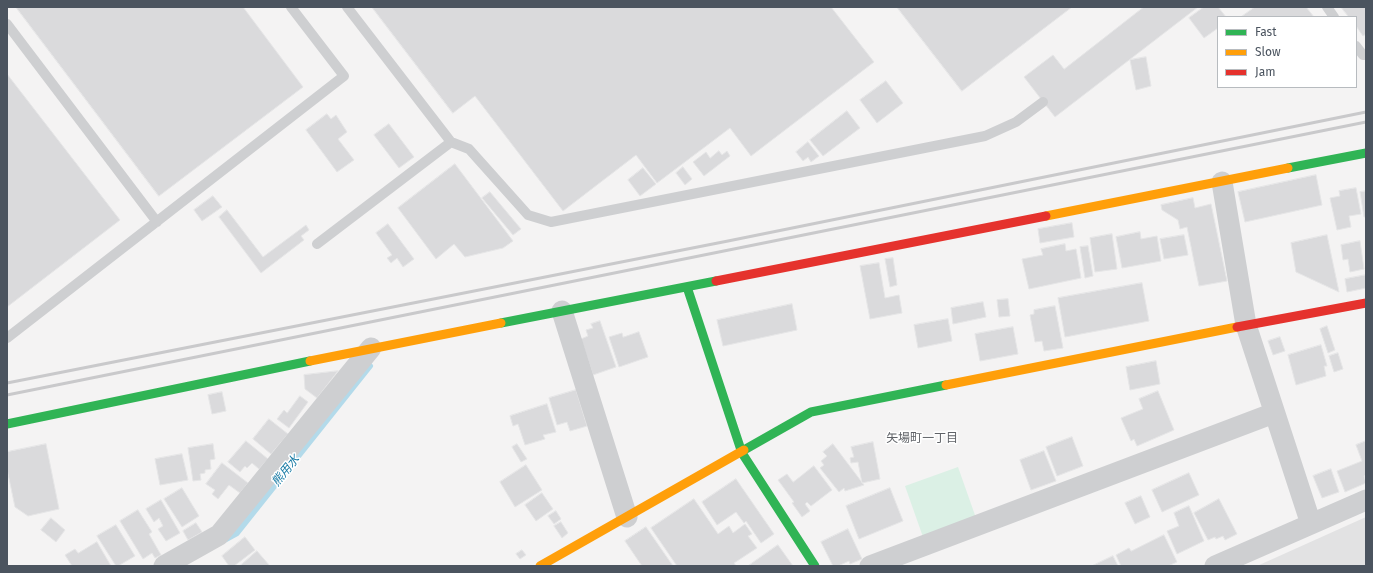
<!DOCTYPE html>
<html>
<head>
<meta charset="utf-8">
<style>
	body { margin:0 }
	#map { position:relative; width:1373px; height:573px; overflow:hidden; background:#f4f3f3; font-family:"Fira Sans",sans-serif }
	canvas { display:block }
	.frame { position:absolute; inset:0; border:8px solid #4b545f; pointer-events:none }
	.legend { position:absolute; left:1217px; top:16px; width:140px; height:72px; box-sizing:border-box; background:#fff; border:1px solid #b7bbbf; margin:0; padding:5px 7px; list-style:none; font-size:12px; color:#4b545f }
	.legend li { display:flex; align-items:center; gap:8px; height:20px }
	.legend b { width:20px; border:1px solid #b7bbbf }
</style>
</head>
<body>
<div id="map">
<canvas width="1373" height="573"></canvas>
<div class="frame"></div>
<ul class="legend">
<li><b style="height:5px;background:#30b455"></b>Fast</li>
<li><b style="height:5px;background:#ff9f0a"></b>Slow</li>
<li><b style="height:5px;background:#e5322d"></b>Jam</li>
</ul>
</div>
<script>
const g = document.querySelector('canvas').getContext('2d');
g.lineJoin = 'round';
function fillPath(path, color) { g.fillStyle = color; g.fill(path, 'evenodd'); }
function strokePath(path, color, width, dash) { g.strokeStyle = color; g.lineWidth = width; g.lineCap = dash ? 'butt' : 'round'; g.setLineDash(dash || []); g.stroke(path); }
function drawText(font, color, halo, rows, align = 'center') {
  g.font = font + ' "Fira Sans","Noto Sans JP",sans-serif'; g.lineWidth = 3; g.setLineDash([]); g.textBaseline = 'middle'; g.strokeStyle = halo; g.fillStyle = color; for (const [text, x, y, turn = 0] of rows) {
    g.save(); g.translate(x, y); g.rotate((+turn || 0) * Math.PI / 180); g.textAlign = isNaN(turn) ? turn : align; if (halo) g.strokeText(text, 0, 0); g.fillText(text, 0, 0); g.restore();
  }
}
fillPath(new Path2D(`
	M1366 517V566H1257Z`), '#e2e2e3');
fillPath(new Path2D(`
	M958 467 976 518 923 537 905 486Z`), '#dbf0e5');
strokePath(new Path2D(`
	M226 539 237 533 370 366`), '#b3daea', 6);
const building = new Path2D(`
	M16 7H243L303 87 159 196Z
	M372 7H831L874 62 751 156 730 128 657 183 636 155 563 211 475 96 453 113Z
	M897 7H1072L962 91Z
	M1144 7H1198L1055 117 1024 77 1053 55 1064 69Z
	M1204 7H1218L1226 17H1218V28L1204 38 1189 18Z
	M1255 7H1306L1314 17H1241Z
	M1341 7H1366V34L1363 36 1356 26V17H1349Z
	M1146 57 1151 86 1136 90 1130 60Z
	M7 74 120 220 7 307Z
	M886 81 903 103 877 123 860 100Z
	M847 111 860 128 823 156 810 140Z
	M327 114 331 119 336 115 347 132 338 139 354 160 337 172 306 130Z
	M389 124 414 157 399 168 374 135Z
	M808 142 819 156 811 162 808 157 803 161 796 152Z
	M719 151 722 155 727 151 730 156 704 176 693 162 706 152 710 158Z
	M455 164 513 241 503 248 465 257 454 244 436 259 398 208Z
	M683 167 692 179 685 185 676 173Z
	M643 168 656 184 640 196 628 180Z
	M1316 175 1322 205 1245 222 1238 192Z
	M1356 188 1361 214 1349 216 1351 227 1337 230 1330 198 1340 196 1339 191Z
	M1366 191V217H1364L1360 192Z
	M490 192 521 229 513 235 482 198Z
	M213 196 222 207 202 221 194 210Z
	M1193 198 1195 208 1211 204 1227 281 1199 286 1187 227 1180 229 1178 220 1162 210 1161 205Z
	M227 210 263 257 306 225 309 230 301 236 304 240 261 273 219 217Z
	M1072 223 1074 237 1040 243 1038 229Z
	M388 224 414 259 403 267 397 258 391 263 387 258 392 255 376 233Z
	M1140 232 1141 239 1157 236 1161 261 1122 268 1116 237Z
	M1112 234 1117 269 1095 272 1090 238Z
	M1184 235 1188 255 1164 259 1160 239Z
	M1327 235 1339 292 1296 272 1291 243Z
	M1360 241 1364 269 1350 272 1348 259 1343 260 1341 245Z
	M1065 244 1066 251 1076 249 1081 278 1029 289 1022 259 1043 255 1041 249Z
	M1088 246 1093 276 1085 278 1080 247Z
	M893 258 897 285 890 287 885 259Z
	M879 263 885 298 899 295 902 313 870 319 860 266Z
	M1366 275V288L1347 292 1345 279Z
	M1142 283 1149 321 1065 337 1058 298Z
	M1008 299 1010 316 999 317 997 300Z
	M983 302 986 317 953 324 951 308Z
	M792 304 797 330 723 346 717 320Z
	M1055 306 1063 348 1044 351 1042 341 1035 342 1030 315 1034 314V310Z
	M948 319 952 341 918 348 914 325Z
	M600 321 616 367 593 375 581 339 588 336 586 330 593 328 591 324Z
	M1327 326 1335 350 1328 353 1320 329Z
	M1013 327 1018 354 980 361 975 334Z
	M639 332 648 357 619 367 609 337 622 333 623 337Z
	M1280 337 1285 351 1273 355 1268 341Z
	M1321 345 1327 366H1324L1326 376 1296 385 1288 355Z
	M1338 353 1343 369 1334 372 1329 356Z
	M1156 361 1160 384 1130 390 1126 367Z
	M338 371 317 398 305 389 304 375Z
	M576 390 587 426 570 431 567 422 557 425 549 398Z
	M1158 391 1174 430 1137 446 1134 439 1131 441 1121 418 1143 409 1139 399Z
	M222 392 226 411 212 414 208 395Z
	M300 396 308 402 289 428 277 419 284 410 287 413Z
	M547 404 556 432 543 435 545 439 525 445 518 424 513 426 510 416Z
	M269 419 288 434 271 454 253 439Z
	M1072 437 1083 466 1057 476 1046 447Z
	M246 441 268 459 259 469 252 463 247 468 245 466 240 472 228 462Z
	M1366 441V475L1364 476 1366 483 1345 492 1337 471 1362 461 1356 445Z
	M873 442 880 479 862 483 858 462 851 463 850 458 854 457 851 447Z
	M46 444 59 509 28 516 15 507 7 469V452Z
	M213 444 215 459 210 460 211 469 205 470V473L200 474 201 480 193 481 188 448Z
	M517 444 527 459 521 462 512 447Z
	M833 444 864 485 845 491 844 488 839 492 820 468 824 465 821 461 827 456 823 452Z
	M1044 451 1056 481 1031 490 1020 460Z
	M182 454 188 480 160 485 155 459Z
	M222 463 248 483 240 493 229 485 218 499 212 494 215 490 206 484Z
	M526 465 542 490 515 507 500 482Z
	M814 466 832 490 811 506 807 502 805 504 810 511 802 517 792 503 794 502 778 480 787 474 793 482Z
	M1331 469 1339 492 1322 498 1313 476Z
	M1189 473 1199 495 1162 512 1152 490Z
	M736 479 774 534 761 543 746 521 744 523 736 512 717 525 702 502Z
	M182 488 199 516 182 527 164 499Z
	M890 488 903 521 859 539 846 506Z
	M542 493 553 509 536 521 525 505Z
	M1141 496 1150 517 1135 524 1125 503Z
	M694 499 718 534 729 526 733 533 745 524 752 534 748 536 757 548 734 563 736 566H677L651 528Z
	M1219 499 1237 534 1225 540 1223 536 1216 539 1215 537 1208 540 1194 513Z
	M161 500 180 533 166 541 158 529 163 526 159 518 154 522 146 509Z
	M1189 506 1204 541 1177 554 1167 531 1179 526 1174 513Z
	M138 510 152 532 149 534 161 555 155 558 152 553 143 559 120 521Z
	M556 511 561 519 554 524 548 516Z
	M51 518 65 530 56 542 41 530Z
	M561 522 568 533 562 538 554 526Z
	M196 523 202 532 188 540 183 531Z
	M116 525 135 556 118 566H116L97 536Z
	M646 527 673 566H642L625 541Z
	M848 529 862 559 850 564 849 561 838 566H833L821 542Z
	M1164 535 1177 562 1168 566H1121L1116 555 1129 548 1131 551Z
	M245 537 255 550 234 566H229L222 556Z
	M97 542 111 566H72L65 555 75 549 78 553Z
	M778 545 793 566H748Z
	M522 550 526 555 520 559 516 554Z
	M257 551 270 566H240Z
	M1113 556 1118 566H1092Z`);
fillPath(building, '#dadadc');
strokePath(building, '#e5e5e6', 1);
strokePath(new Path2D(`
	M347 7 451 142 469 149 528 215 551 222 985 136 1016 122 1043 102
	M1327 7 1334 17
	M7 24 157 222
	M1356 46 1363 55H1366
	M317 244 451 142
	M7 338 344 76 291 7`), '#cecfd1', 10);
strokePath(new Path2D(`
	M1222 182 1246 325 1311 524
	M562 311 627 517
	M164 566 219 535 371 348
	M870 566 1274 413
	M1215 566 1366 500`), '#cecfd1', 21);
strokePath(new Path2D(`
	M1288 168 1366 153
	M687 287 742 453 815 566
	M501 323 716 281
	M7 424 310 361
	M744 450 811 412 946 385`), '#30b455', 9);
strokePath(new Path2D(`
	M1046 216 1288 168
	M310 361 501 323
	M946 385 1237 327
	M540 566 744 450`), '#ff9f0a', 9);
strokePath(new Path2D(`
	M716 281 1046 216
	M1237 327 1366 303`), '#e5322d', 9);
strokePath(new Path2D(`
	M7 383 728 241 1366 112
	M7 395 1366 122`), '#c9c9cb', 3);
drawText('12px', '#5f6267', '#fff', [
	["矢場町一丁目",922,439]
]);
drawText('italic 12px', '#187ba5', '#fff', [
	["熊用水",286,471,-51]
]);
</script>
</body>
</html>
